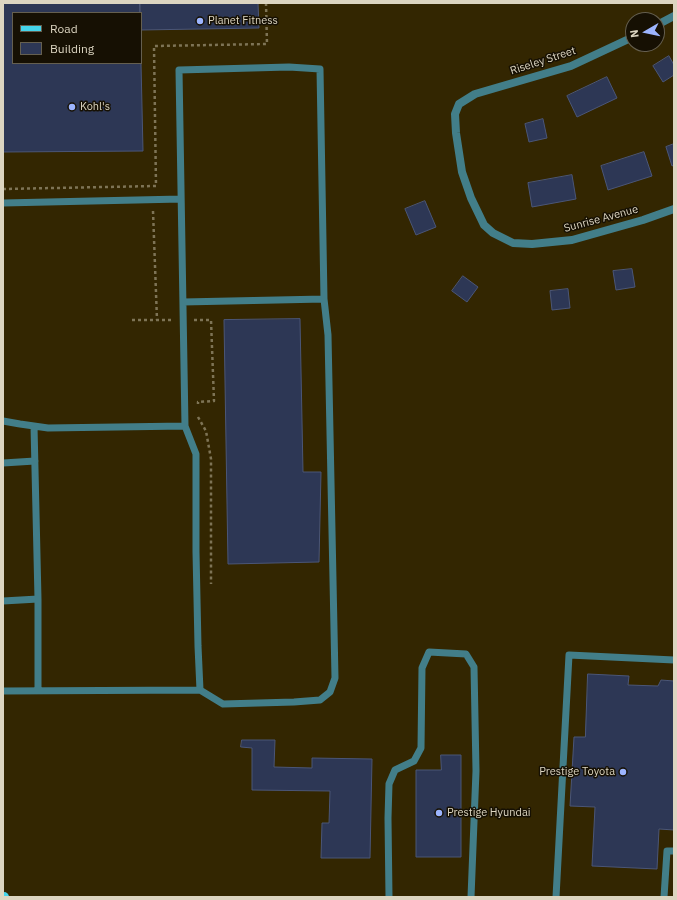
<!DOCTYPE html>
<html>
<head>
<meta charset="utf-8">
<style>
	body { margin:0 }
	#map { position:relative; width:677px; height:900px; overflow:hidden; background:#332601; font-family:"IBM Plex Sans",sans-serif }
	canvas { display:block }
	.frame { position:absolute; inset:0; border:4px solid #dcd5c1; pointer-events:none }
	.legend { position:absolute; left:12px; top:12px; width:130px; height:52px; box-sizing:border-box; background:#161003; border:1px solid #655f4f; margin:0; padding:5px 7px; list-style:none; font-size:12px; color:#dcd5c1 }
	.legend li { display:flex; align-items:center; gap:8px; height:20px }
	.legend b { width:20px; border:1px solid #655f4f }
	.north { position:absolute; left:625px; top:12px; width:40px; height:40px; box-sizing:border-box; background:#161003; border:1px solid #655f4f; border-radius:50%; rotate:261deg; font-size:11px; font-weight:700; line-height:16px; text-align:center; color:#dcd5c1 }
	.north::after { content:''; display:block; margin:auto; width:14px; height:18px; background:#9cb4fd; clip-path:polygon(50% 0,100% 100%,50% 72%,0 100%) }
</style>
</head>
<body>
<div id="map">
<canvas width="677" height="900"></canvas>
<div class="frame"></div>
<ul class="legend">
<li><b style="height:5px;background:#45d5eb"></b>Road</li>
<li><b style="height:11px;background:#2d3755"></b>Building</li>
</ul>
<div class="north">N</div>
</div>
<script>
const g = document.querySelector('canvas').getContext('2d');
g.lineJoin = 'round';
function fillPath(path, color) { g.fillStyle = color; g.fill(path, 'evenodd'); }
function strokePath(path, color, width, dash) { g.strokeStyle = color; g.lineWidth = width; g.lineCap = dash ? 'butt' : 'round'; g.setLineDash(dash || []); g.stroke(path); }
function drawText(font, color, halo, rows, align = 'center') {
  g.font = font + ' "IBM Plex Sans",sans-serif'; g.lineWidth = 3; g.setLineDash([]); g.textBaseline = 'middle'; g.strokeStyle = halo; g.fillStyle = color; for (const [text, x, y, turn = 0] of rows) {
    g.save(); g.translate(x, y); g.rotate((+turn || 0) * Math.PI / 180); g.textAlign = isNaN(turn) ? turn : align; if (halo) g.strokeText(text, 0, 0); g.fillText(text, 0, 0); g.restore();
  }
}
const building = new Path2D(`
	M3 3H140V13H13V63H141L143 151 3 152Z
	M140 3H258L259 28 141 30Z
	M669 56 674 65V75L663 82 653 66Z
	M607 77 617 98 577 117 567 96Z
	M543 119 547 138 529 142 525 124Z
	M674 144V165L672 166 666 147Z
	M644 152 652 176 608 190 601 166Z
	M572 175 576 199 532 207 528 183Z
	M425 201 436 227 416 235 405 209Z
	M632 269 635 287 616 290 613 271Z
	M463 276 478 287 467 302 452 291Z
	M568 289 570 308 552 310 550 291Z
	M300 319 303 472H321L319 562 228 564 224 320Z
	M588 674 629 676 628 685 658 686 661 680 674 681V830L659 829 657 869 592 866 595 807 570 806 574 737H585Z
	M242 740H275L274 767 312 768V758L372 759 370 858H321L322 823H329L330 791 252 790V748L241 747Z
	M441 755H461V857H416V770H441Z`);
fillPath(building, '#2d3755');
strokePath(building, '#4b5677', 1);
strokePath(new Path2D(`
	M3 189 156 186 154 46 267 44 266 3
	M153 211 157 320
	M132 320H171
	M194 320H211L214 401 198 402V404
	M198 417 206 431 211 459V584`), '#7e7456', 2.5, [3, 3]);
strokePath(new Path2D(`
	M3 203 181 199
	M3 421 20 424 48 428 185 426
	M34 426 38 599V691
	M3 463 35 461
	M3 601 38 599
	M200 690 223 704 294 702 320 700 330 692 335 678 328 335 324 299
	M3 691 200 690 198 646 196 552V454L185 426 179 70 289 67 320 69 324 299 183 302
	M389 897 388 818 389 784 395 770 414 761 421 748 422 668 429 652 466 654 474 667 476 771 471 897
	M556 897 569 655 674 660
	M664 897 667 851H674`), '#427e89', 7);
strokePath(new Path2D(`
	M657 25 674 16
	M633 37 571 66 475 94 459 104 455 114 456 133 462 172 471 198 484 225 493 233 513 243 532 244 572 240 643 220 674 209`), '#427e89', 8);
strokePath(new Path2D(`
	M3 897H4`), '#45d5eb', 10);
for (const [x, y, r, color] of [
	[200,21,4,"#9cb4fd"],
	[72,107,4,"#9cb4fd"],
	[623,772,4,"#9cb4fd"],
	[439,813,4,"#9cb4fd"]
]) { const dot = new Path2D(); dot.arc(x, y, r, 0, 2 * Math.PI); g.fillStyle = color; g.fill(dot); strokePath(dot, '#161003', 1.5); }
drawText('11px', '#dcd5c1', '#161003', [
	["Planet Fitness",208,21],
	["Kohl's",80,107],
	["Prestige Toyota",615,772,"right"],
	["Prestige Hyundai",447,813]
], 'left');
drawText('11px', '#dcd5c1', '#161003', [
	["Riseley Street",543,61,-18],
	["Sunrise Avenue",601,219,-15]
]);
</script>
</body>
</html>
